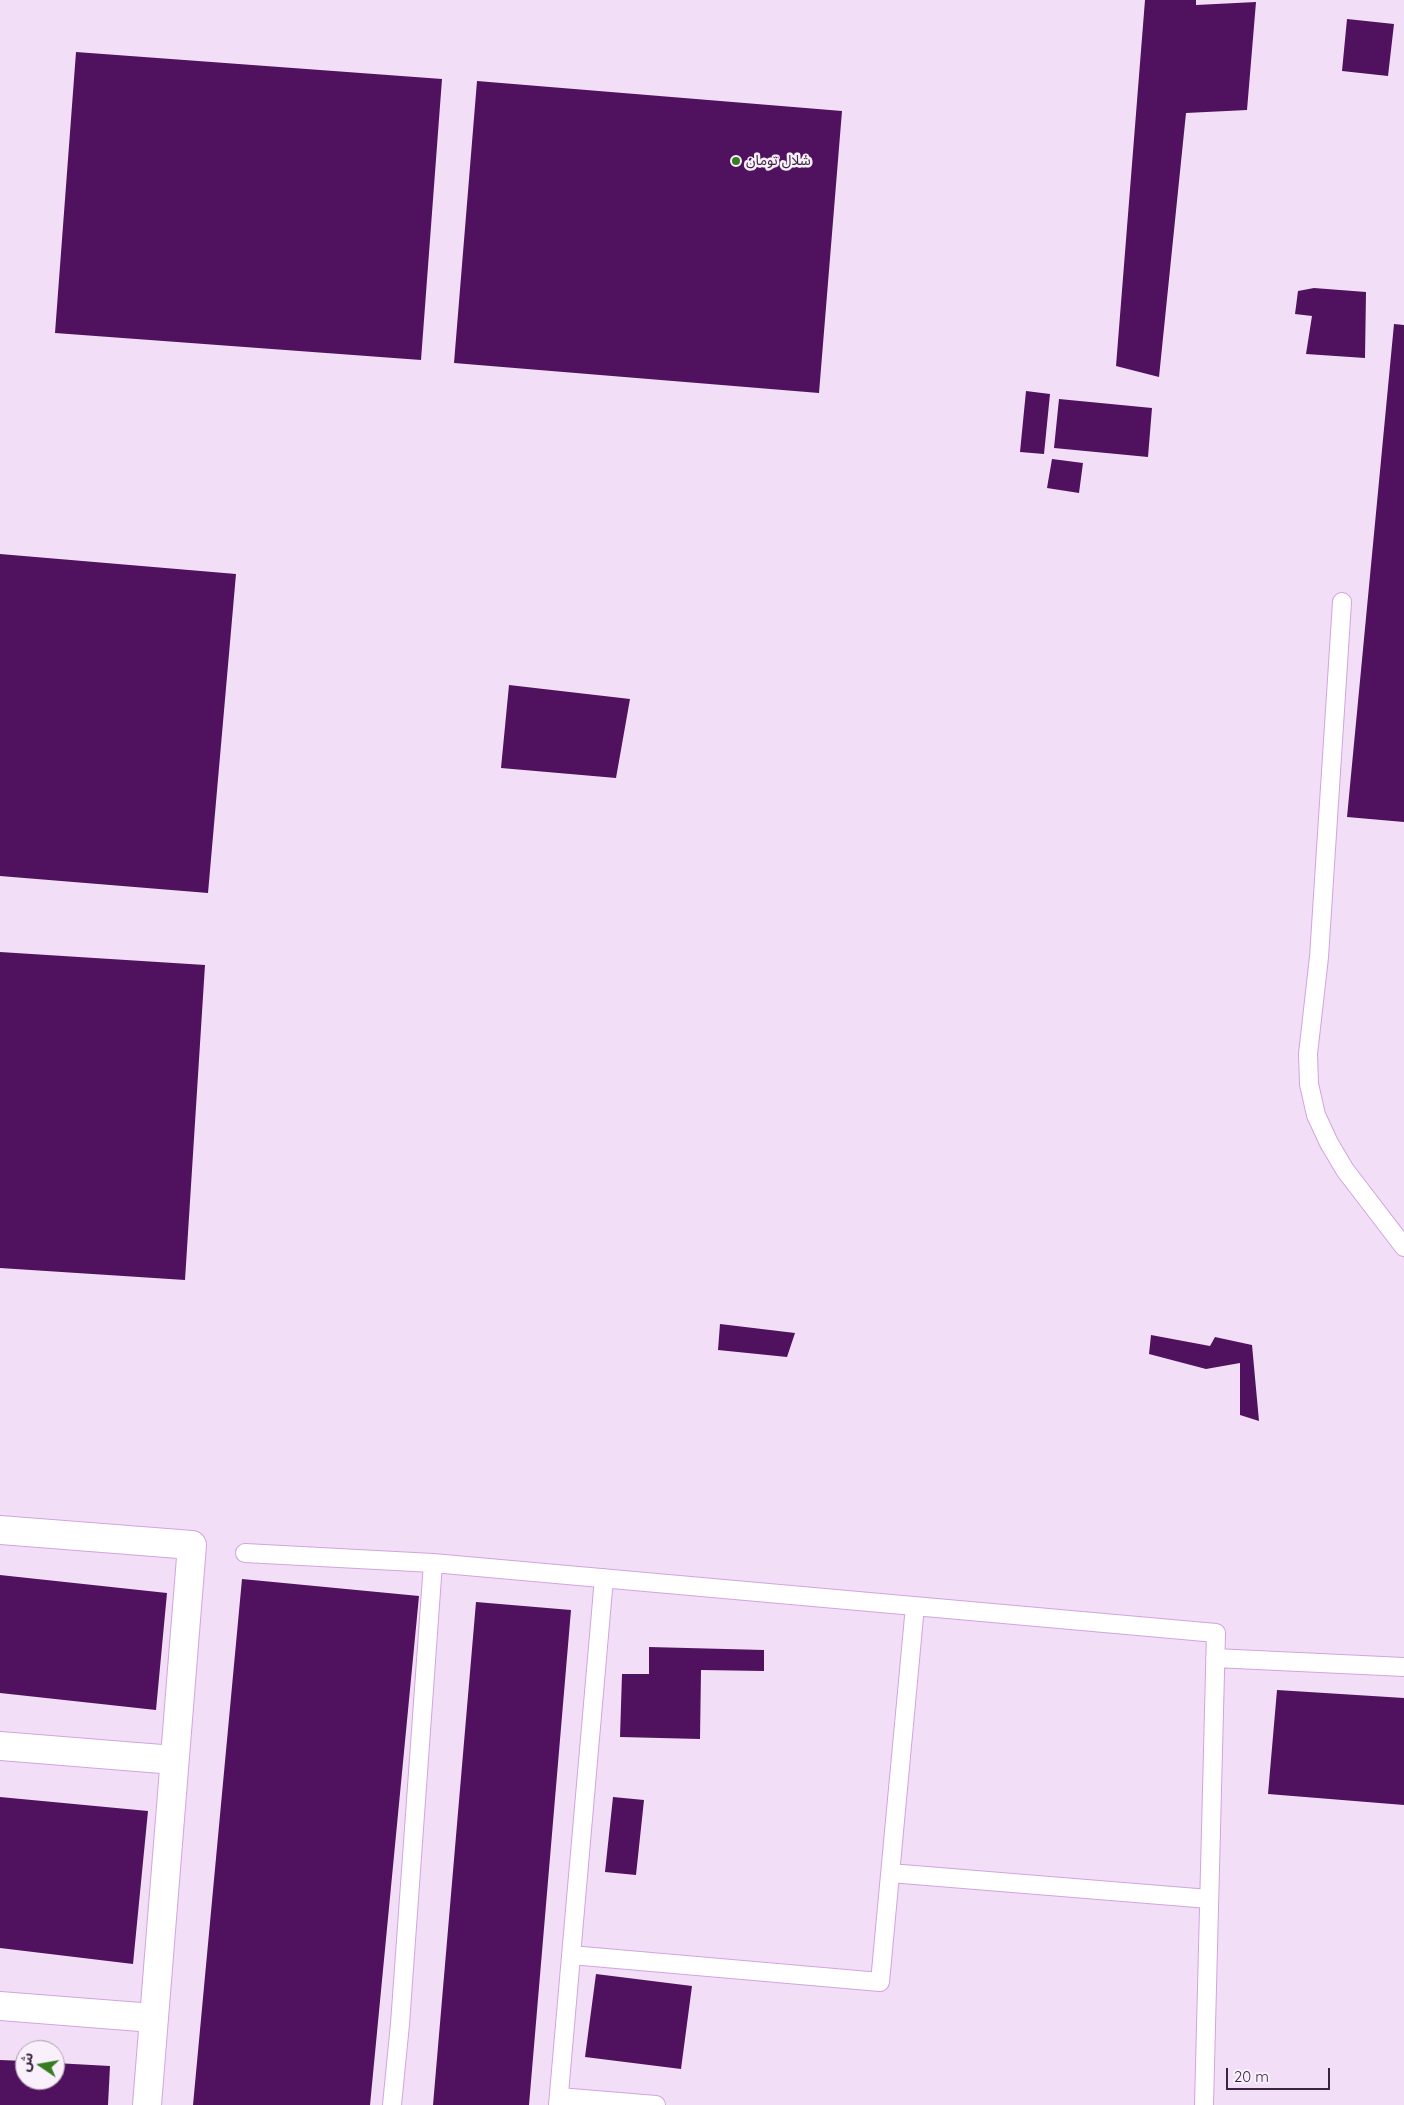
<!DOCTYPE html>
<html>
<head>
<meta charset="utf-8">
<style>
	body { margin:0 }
	#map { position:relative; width:1404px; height:2105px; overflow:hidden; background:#f2dff7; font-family:Quicksand,"Noto Sans Arabic",sans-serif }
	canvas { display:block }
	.north { position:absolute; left:15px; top:2040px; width:50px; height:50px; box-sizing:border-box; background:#faf0fc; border:1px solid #ad9fb0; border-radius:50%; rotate:282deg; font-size:14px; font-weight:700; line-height:20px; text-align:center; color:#39263d }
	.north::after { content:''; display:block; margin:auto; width:18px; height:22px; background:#367d21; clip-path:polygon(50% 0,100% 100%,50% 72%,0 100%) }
	.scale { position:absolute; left:1226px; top:2068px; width:104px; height:22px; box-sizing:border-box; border:2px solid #39263d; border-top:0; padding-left:6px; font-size:15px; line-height:18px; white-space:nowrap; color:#39263d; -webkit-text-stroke:4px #faf0fc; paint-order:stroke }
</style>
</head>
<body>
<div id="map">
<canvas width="1404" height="2105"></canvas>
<div class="north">ش</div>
<div class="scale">20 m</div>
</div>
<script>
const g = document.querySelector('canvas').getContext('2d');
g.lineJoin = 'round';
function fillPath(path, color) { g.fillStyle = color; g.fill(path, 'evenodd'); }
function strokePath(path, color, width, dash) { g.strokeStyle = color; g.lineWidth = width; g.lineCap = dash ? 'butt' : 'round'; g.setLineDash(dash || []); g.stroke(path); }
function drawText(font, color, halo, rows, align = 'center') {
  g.font = font + ' Quicksand,"Noto Sans Arabic",sans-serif'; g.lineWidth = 5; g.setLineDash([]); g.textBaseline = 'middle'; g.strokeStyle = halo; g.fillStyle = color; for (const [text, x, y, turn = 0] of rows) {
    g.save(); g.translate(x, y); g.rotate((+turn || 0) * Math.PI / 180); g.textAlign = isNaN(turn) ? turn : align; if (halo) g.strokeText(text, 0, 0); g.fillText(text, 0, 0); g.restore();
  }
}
fillPath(new Path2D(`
	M1145 0H1196V5L1256 2 1247 110 1186 113 1159 377 1116 366Z
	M1347 19 1394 24 1388 76 1342 71Z
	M76 52 442 79 421 360 55 333Z
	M477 81 842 111 819 393 454 363Z
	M1314 288 1366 292 1365 358 1306 354 1312 316 1295 314 1298 291Z
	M1394 324 1404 325V822L1347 817Z
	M1026 391 1050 394 1044 454 1020 452Z
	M1059 399 1152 408 1148 457 1054 448Z
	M1052 459 1083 463 1079 493 1047 488Z
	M0 554 236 574 208 893 0 876Z
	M509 685 630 699 616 778 501 768Z
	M0 952 205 965 185 1280 0 1268Z
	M720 1324 795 1333 787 1357 718 1350Z
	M1151 1335 1210 1346 1215 1337 1252 1345 1259 1421 1240 1415V1363L1206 1369 1149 1354Z
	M0 1575 167 1593 156 1710 0 1693Z
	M242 1579 419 1596 370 2105H193Z
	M476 1602 571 1610 529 2105H433Z
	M649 1647 764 1650V1671L701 1670 700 1739 620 1737 622 1674H649Z
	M1277 1690 1404 1698V1805L1268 1794Z
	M0 1797 148 1811 133 1964 0 1948Z
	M613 1797 644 1800 636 1875 605 1872Z
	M596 1974 692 1986 681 2069 585 2057Z
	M0 2060 25 2061V2080H55V2063L110 2066 108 2105H0Z`), '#50125e');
const lane = new Path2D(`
	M1342 602 1319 957 1308 1054 1309 1084 1316 1115 1329 1143 1345 1170 1404 1247
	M245 1553 433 1563 1216 1633 1204 2105
	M1215 1658 1404 1667
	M890 1873 1209 1899
	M571 1955 880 1982 915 1606
	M559 2097 656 2105
	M392 2105 400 2024 433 1563
	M558 2105 604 1578`);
const street = new Path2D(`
	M0 1530 192 1545 147 2105
	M0 1746 174 1760
	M0 2006 153 2018`);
strokePath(lane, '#d2a4de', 20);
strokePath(street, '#d2a4de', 30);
strokePath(lane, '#fff', 18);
strokePath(street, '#fff', 28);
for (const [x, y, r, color] of [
	[736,161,5,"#367d21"]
]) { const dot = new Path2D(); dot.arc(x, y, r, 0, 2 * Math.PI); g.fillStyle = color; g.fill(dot); strokePath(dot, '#faf0fc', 2); }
drawText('14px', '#39263d', '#faf0fc', [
	["شلال تومان",746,161]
], 'left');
</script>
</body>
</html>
